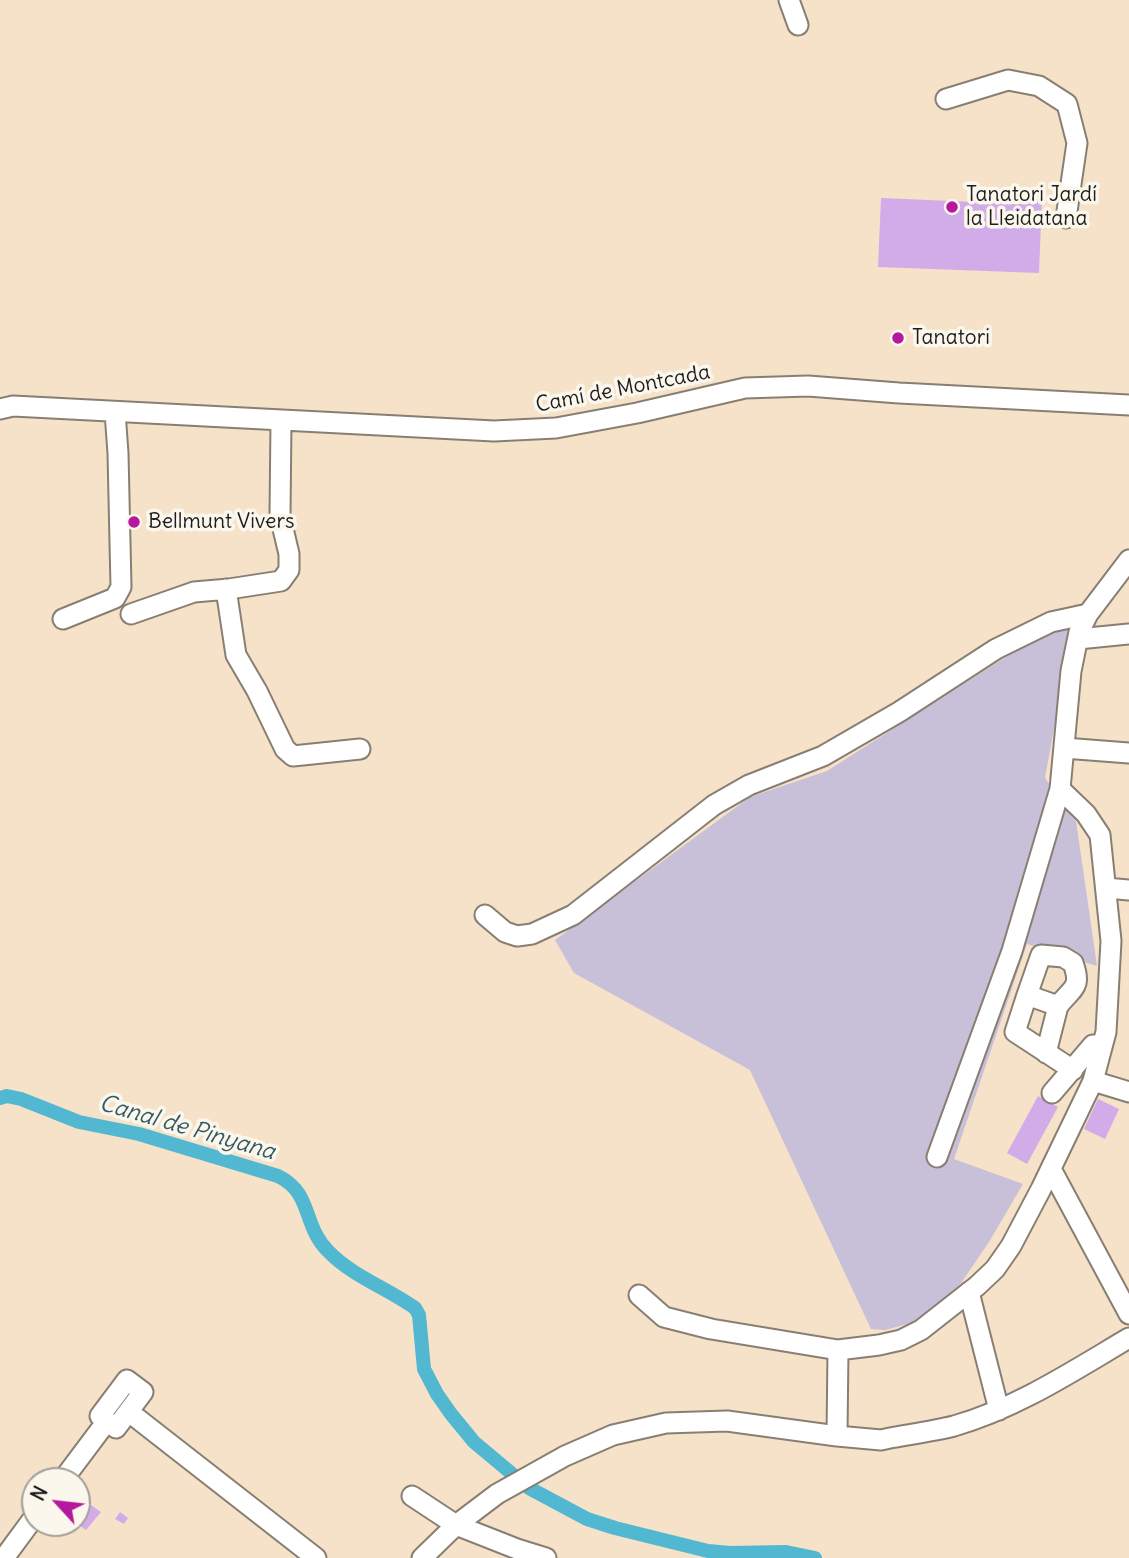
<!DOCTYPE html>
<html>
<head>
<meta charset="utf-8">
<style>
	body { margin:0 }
	#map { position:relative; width:1129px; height:1558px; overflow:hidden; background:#f5e2c8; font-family:Delius,sans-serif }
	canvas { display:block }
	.north { position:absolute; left:21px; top:1467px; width:70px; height:70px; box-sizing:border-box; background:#fbf7ec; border:2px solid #a29f99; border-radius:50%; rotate:297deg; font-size:19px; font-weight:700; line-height:28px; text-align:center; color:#1c1c1c }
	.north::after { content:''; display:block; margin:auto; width:24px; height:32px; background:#b5179e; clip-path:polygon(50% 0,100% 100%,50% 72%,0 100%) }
</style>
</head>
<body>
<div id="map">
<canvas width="1129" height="1558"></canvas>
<div class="north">N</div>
</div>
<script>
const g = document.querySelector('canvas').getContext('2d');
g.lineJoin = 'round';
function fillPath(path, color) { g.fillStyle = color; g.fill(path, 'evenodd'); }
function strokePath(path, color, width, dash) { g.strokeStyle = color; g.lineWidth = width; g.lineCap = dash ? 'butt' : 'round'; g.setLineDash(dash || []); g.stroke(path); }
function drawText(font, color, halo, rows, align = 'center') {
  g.font = font + ' Delius,sans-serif'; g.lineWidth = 7; g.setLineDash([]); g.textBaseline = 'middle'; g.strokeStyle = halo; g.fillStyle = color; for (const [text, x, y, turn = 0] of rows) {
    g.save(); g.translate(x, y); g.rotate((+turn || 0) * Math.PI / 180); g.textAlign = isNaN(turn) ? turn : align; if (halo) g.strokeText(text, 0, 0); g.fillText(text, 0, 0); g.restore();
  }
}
fillPath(new Path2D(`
	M1077 603 1045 778 1076 821 1097 966 1027 944 954 1159 1023 1184 989 1242 957 1289 939 1306 915 1322 885 1330 871 1329 750 1070 574 973 555 940 750 797 827 771 1020 648Z`), '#c8bfd8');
strokePath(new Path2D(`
	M0 1098 7 1096 21 1099 79 1122 139 1134 278 1176C313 1193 302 1225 328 1251 352 1276 387 1288 415 1308L419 1315 424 1369 437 1394 451 1414 474 1442 529 1488 587 1519 615 1528 708 1551 730 1553 786 1552 815 1558`), '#52b7d0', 14);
fillPath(new Path2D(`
	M1024 196 1042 197 1039 273 878 267 881 198 1023 204Z
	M1038 1096 1058 1107 1027 1164 1007 1153Z
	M1098 1099 1119 1109 1105 1139 1084 1129Z
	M78 1496 101 1512 86 1530 77 1524Z
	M120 1512 128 1518 124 1524 115 1519Z`), '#d2ace9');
const minor = new Path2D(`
	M789 0 798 25
	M946 99 1008 80 1039 86 1067 104 1077 143 1066 218
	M0 409 13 406 494 431 556 428 637 413 745 388 808 386 899 393 1129 405
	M226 589 236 655 257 691 285 749 293 756 360 749
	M131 614 194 592 229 589 281 581 289 570V554L280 516 281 420
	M63 619 115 598 121 587 118 453 115 412
	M1078 639 1129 634
	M1064 748 1129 753
	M1106 888 1129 890
	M485 915 505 932 517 936 532 934 573 915 714 805 749 785 823 756 899 712 996 649 1051 622 1088 614
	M1027 995 1041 955 1063 957 1073 963C1082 988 1073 987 1058 1006
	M1046 1053 1058 1006 1027 995 1015 1032 1073 1070
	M1093 1081 1129 1092
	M1052 1093 1093 1045 1102 1046
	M937 1157 1012 951 1060 789
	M1051 1169 1129 1314
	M969 1292 999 1410
	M639 1295 664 1317 711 1329 838 1350 879 1345 901 1340 921 1330 977 1286 995 1269 1011 1246 1041 1189 1093 1081 1106 1032 1111 941 1100 835 1086 814 1060 789 1071 671 1079 632 1088 614 1129 560
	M127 1380 143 1392 116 1428 100 1416Z
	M129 1412 316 1558
	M837 1436 838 1350
	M62 1481 107 1421
	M412 1496 456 1525 517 1549 546 1558
	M4 1558 35 1516
	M422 1558 456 1525 497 1494 565 1456 613 1435 666 1423 727 1421 837 1436 881 1440 890 1438C912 1434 934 1431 954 1426 1017 1408 1073 1371 1129 1338`);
strokePath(minor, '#887f72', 23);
strokePath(minor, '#fff', 19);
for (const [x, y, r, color] of [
	[952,207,7,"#b5179e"],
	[898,338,7,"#b5179e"],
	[134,522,7,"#b5179e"]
]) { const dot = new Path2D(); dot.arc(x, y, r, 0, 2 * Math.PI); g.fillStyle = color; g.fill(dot); strokePath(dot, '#fbf7ec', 2.5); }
drawText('21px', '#1c1c1c', '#fbf7ec', [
	["Tanatori Jardí",966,195],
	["la Lleidatana",966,219],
	["Tanatori",912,338],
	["Bellmunt Vivers",148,522]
], 'left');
drawText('21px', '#1c1c1c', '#fbf7ec', [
	["Camí de Montcada",623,389,-11]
]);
drawText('italic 23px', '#325a64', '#fbf7ec', [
	["Canal de Pinyana",187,1128,16]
]);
</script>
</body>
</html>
